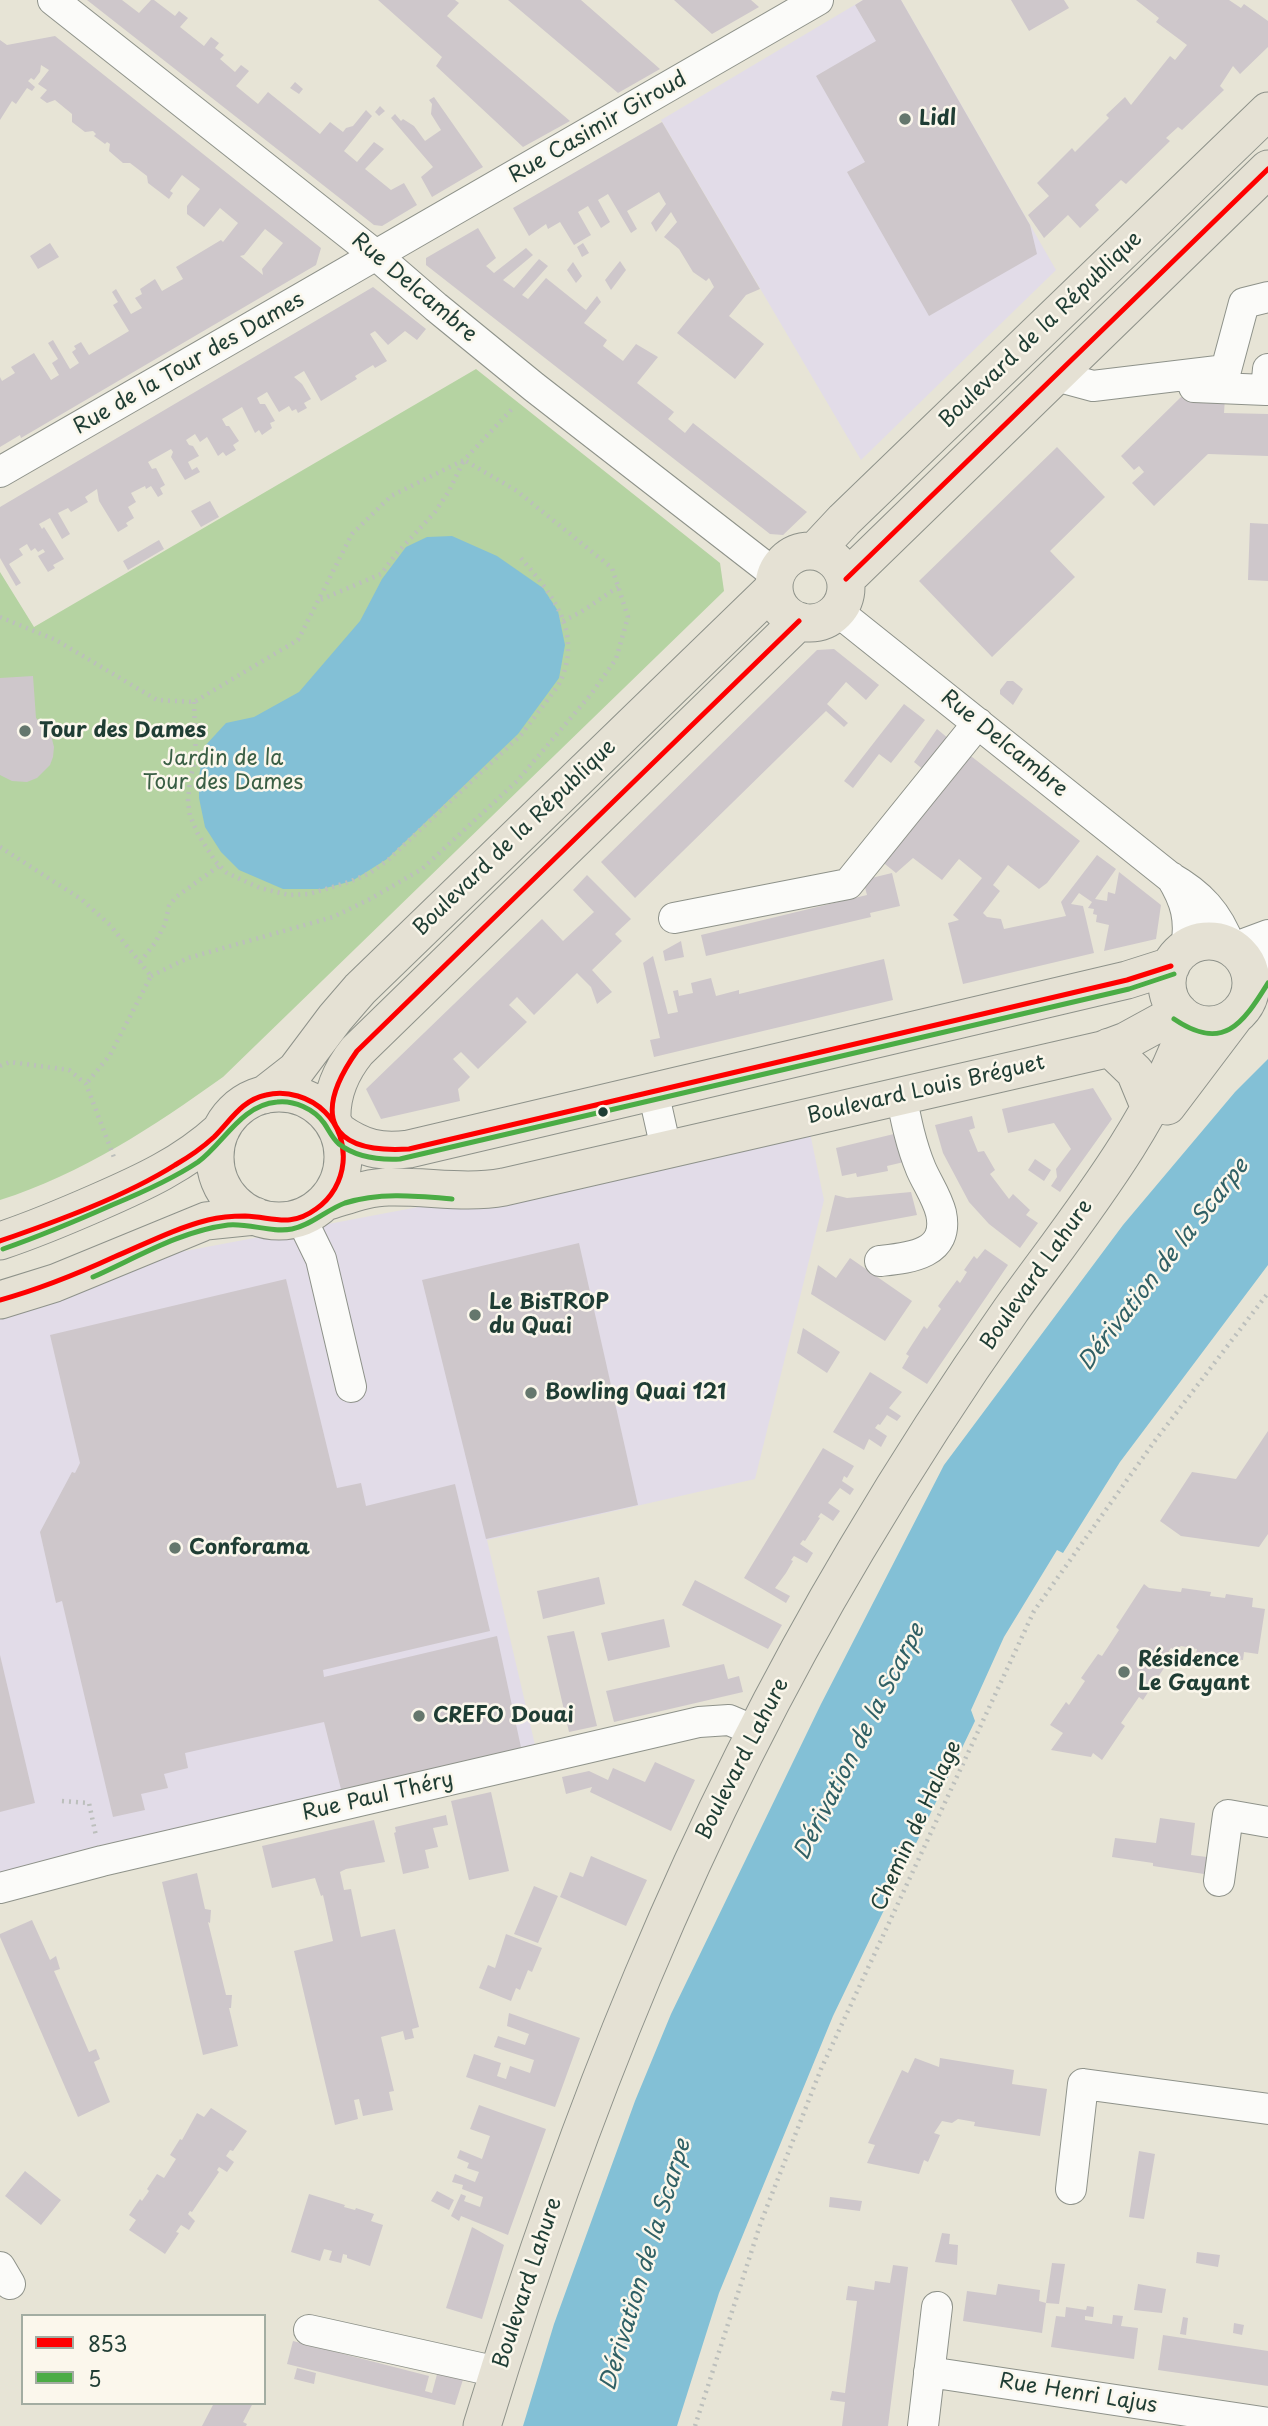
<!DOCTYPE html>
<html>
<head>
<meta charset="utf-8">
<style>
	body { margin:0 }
	#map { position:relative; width:1268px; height:2426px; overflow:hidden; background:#e7e4d6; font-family:"Playpen Sans",sans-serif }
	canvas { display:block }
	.legend { position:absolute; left:21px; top:2314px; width:245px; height:91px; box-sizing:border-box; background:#fbf7ec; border:2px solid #a3ada2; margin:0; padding:9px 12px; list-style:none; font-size:21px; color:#1f3d34 }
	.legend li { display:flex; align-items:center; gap:14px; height:35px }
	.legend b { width:35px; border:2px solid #a3ada2 }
</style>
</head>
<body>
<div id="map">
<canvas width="1268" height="2426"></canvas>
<ul class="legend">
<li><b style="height:9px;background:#fe0000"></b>853</li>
<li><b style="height:9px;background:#4bac45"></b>5</li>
</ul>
</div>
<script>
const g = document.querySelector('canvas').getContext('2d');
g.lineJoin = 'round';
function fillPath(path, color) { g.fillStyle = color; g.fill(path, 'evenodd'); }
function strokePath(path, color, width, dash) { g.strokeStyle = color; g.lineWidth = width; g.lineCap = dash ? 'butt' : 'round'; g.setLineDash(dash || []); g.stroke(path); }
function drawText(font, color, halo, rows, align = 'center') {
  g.font = font + ' "Playpen Sans",sans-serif'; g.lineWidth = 5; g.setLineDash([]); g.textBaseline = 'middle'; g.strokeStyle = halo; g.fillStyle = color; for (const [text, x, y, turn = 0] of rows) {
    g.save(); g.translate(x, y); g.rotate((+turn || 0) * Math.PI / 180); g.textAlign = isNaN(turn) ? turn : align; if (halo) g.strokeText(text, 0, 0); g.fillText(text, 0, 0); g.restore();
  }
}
fillPath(new Path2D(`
	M863 0H901L1056 270 861 460 661 120Z
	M810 1133 824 1200 755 1479 487 1540 539 1762 0 1893V1286Z`), '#e2dce8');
fillPath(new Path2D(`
	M476 369 720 563 724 591 223 1077C153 1127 82 1174 0 1200V572L34 627Z`), '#b5d3a2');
fillPath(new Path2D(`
	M452 536 497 556 543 588 558 611 565 645 559 678 518 734 387 859 352 881 322 889H283L239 870 221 852 205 827 199 798V777L204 747 226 723 254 717 299 692 360 621 382 579 406 547 427 537Z
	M1268 1059V1265L1120 1462 1063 1553 1057 1550 1004 1637 971 1710 975 1721 833 2016 719 2293 677 2426H523L554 2324 635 2101 671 2014 821 1704 944 1465 1123 1225 1235 1092Z`), '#83c0d6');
fillPath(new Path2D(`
	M87 0H122L139 13 151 0H154L175 16 179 11 188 18 180 27 204 46 211 37 219 43 215 48 224 55 220 59 235 72 241 65 249 71 236 86 258 104 268 92 320 134 330 122 343 132 346 128 353 126 366 110 372 116 344 151 357 162 374 142 384 149 365 169 391 190 404 183 417 205 382 226 374 225Z
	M378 0H455L459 3 447 16 570 121 523 147 436 66 442 57Z
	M508 0H581L660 69 618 93Z
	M674 0H751L759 7 712 34Z
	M863 0H901L1030 225 1037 254 929 316 847 172 865 162 816 76 876 41 855 5Z
	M1011 0H1064L1069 8 1029 31Z
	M1136 0H1229L1241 8 1244 4 1268 21V47L1240 74 1233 66 1220 86 1224 90 1182 130 1178 127 1166 138 1170 141 1126 184 1121 180 1095 205 1099 210 1080 228 1068 215 1044 238 1028 215 1049 196 1037 183 1072 148 1075 152 1109 118 1106 115 1125 97 1131 105 1170 56 1175 60 1187 45 1156 22 1159 18Z
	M55 36 321 248 316 265 21 438 20 435 0 447V377L2 381 15 373 11 367 34 353 51 380 59 375 52 363 58 359 48 343 53 340 70 369 79 363 72 352 76 349 74 346 81 342 89 355 129 331 113 305 118 302 112 292 116 289 131 314 142 308 135 298 142 294 140 289 155 279 162 291 183 279 176 267 221 240 223 242 238 223 220 208 204 227 187 214V206L200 189 182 175 170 191 173 193 169 199 148 183 147 176 130 163H123L109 151 110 144 107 142 105 144 94 136 96 134 93 131 85 132 72 122V114L55 100 47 103 40 98 47 90 38 84 49 70 41 65 40 72 34 80 31 78 28 81 35 87 32 91 27 88 16 104 12 101 0 120V40L7 45ZM265 229 283 243 262 269 263 275 240 256 244 255Z
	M295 82 303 89 299 94 290 88Z
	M434 97 483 167 432 197 421 177 433 167 391 118 395 114 401 121 403 119 414 126 425 141 441 130 431 114 432 104 429 100Z
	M380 106 385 111 379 116 375 112Z
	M662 122 760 289 746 295 729 316 764 344 735 379 677 333 714 287 709 278 706 281 693 272 679 249 664 237 677 222 671 212 656 232 651 223 666 204 659 192 627 211 637 229 631 233 608 194 598 200 610 222 601 228 588 206 578 212 591 235 574 245 560 222 548 229 546 224 529 236 513 208Z
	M478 228 496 258 486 266 494 273 526 248 533 255 503 280 514 288 539 259 548 266 522 295 528 299 546 278 586 310 597 296 601 302 584 323 607 340 603 346 623 361 636 344 658 357 637 383 674 412 668 419 685 433 693 423 807 512 783 535 770 534 426 265V258Z
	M50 243 59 257 38 269 30 256Z
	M583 243 589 253 582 257 577 247Z
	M620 261 626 270 611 290 605 280Z
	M573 262 582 276 576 283 567 270Z
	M373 287 426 329 417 340 405 331 388 345 375 331 370 334 387 361 375 368 373 365 355 376 357 379 321 401 304 371 294 377 302 384 311 399 304 403 307 408 298 413 296 409 292 411 289 406 279 412 267 392 257 398 260 404H265L275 421 270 423 272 428 262 435 259 430 255 433 242 407 222 419 226 426H229L239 441 233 445 236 450 226 456 223 452 218 456 207 437 200 442 195 434 186 440 189 445 193 446 199 456 188 462 192 470 197 467 200 472 185 480 171 457 173 452 171 449 148 462 152 469 156 468 165 485 160 488 163 494 158 497 151 486 146 489 145 486 131 493 136 502 128 507 134 518 126 523 128 526 118 532 99 501 97 489 85 497 88 502 71 512 68 508 58 513 70 534 62 539 50 518 39 524 42 529 44 527 64 559 53 565 55 568 48 572 38 556 45 552 43 549 38 552 35 548 31 551 27 544 19 549 23 555 9 564 21 583 16 586 0 558V507Z
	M1181 397 1225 398 1224 413 1268 414V456L1208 454 1154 506 1132 483 1144 472 1139 466 1134 470 1121 456Z
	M1057 447 1105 497 1050 551 1075 577 992 657 919 581Z
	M210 501 219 517 201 527 191 511Z
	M1250 523 1268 524V581L1248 580Z
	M159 540 164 549 128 570 123 561Z
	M834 649 879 685 866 700 846 682 827 704 848 723 844 727 826 711 635 898 601 862 817 650Z
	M33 676 36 718 47 728 51 735 54 747 53 757 50 765 37 778 27 782 12 781 0 775V678Z
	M1007 681H1013L1023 689 1013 705 1000 694V690Z
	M904 704 925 720 891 763 879 754 853 788 844 781Z
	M937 729 949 739 925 771 914 762Z
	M967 753 1080 841 1047 883 1039 889 1008 865 993 885 1000 891 983 913 987 917 1001 919 1004 929 1066 916 1061 902 1097 855 1116 869 1095 899 1107 901 1108 892 1115 894 1119 872 1161 905 1156 939 1104 951 1109 925 1096 922 1097 915 1093 914 1094 909 1088 908 1092 902 1079 893 1071 904 1083 906 1094 953 963 984 948 923 959 920 953 915 982 878 959 859 942 880 913 858 896 873 880 860Z
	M892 873 900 906 870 913 871 917 706 956 701 935 867 895 863 880Z
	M587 875 631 919 615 934 622 941 592 970 612 992 597 1004 591 987 577 973 534 1015 517 997 509 1005 527 1022 478 1069 461 1052 453 1059 470 1077 458 1089 460 1101 381 1119 366 1089 542 919 563 941 594 912 573 890Z
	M681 941 684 957 665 961 663 951Z
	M653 956 668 1014 678 1012 673 991 678 990 679 996 693 993 691 983 711 978 716 996 739 990V994L884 959 893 1000 654 1057 650 1040 660 1038 643 963Z
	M1093 1088 1112 1119 1060 1192 1051 1186 1057 1177 1056 1169 1071 1149 1054 1123 1008 1133 1002 1109Z
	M972 1116 975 1128 969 1130 978 1152 984 1151 995 1170 990 1174 1009 1199 1013 1194 1030 1210 1026 1215 1038 1223 1020 1248 989 1224 969 1202 943 1153 935 1125Z
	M898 1133 904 1162 887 1166 888 1171 857 1177 856 1173 842 1176 836 1148Z
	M1035 1159 1051 1170 1044 1181 1028 1170Z
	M911 1192 917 1215 826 1232 835 1195 847 1198Z
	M579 1243 638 1505 486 1539 422 1280Z
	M985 1249 1008 1265 927 1384 902 1368 909 1356 906 1354 924 1326 927 1329 941 1309 938 1306 957 1280 960 1283 967 1272 964 1270 974 1256 977 1259Z
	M850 1258 912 1301 885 1341 811 1294 818 1265 836 1278Z
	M286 1279 337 1488 361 1483 366 1506 455 1484 490 1631 323 1670 324 1677 497 1636 522 1752 342 1793 324 1722 185 1753 188 1768 164 1774 168 1788 141 1794 145 1810 113 1817 62 1601 56 1603 40 1532 72 1472 75 1473 80 1463 50 1335Z
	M803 1328 840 1352 827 1373 797 1353Z
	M870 1372 902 1392 889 1408 901 1416 897 1421 887 1415 880 1425 878 1424 875 1428 887 1436 881 1447 869 1439 864 1450 833 1432Z
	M1268 1431V1534L1259 1547 1181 1536 1160 1521 1192 1472 1236 1479Z
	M823 1448 854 1466 847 1478 844 1476 842 1481 854 1489 850 1495 840 1488 828 1503 840 1511 833 1521 821 1513 818 1517 820 1518 805 1541 803 1540 800 1544 813 1553 807 1563 794 1556 791 1560 793 1561 786 1573 775 1588 790 1596 786 1603 744 1578Z
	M599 1577 605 1604 543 1619 537 1591Z
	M695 1580 782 1625 768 1649 682 1605Z
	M1144 1584 1149 1588 1181 1592 1182 1588 1211 1592 1210 1596 1225 1598 1226 1594 1253 1598 1252 1607 1265 1609 1258 1654 1244 1652 1243 1660 1196 1653 1197 1649 1181 1646 1175 1650 1171 1648 1162 1663 1166 1665 1143 1700 1139 1697 1121 1723 1125 1726 1102 1760 1093 1753 1091 1757 1051 1750 1063 1733 1050 1725 1066 1702 1069 1705 1085 1681 1081 1678 1098 1654 1102 1656 1119 1630 1116 1627Z
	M664 1619 670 1647 608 1661 601 1633Z
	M574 1631 597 1726 569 1732 547 1636Z
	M0 1655 35 1803 0 1812Z
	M724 1664 728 1679 739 1676 743 1692 614 1722 606 1691Z
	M655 1762 695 1780 671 1831 590 1792 592 1787 566 1794 562 1777 589 1771 608 1780 613 1768 645 1782Z
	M491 1792 509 1871 469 1880 451 1801Z
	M446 1815 448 1825 433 1828 438 1847 425 1850 429 1868 403 1874 394 1833 396 1832 395 1827Z
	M1160 1818 1195 1823 1191 1855 1207 1857 1204 1874 1153 1866V1863L1112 1857 1115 1838 1156 1843Z
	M374 1820 385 1862 346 1869 340 1872 344 1890 351 1889 361 1937 395 1929 419 2027 412 2029 414 2038 405 2040 403 2031 381 2037 394 2091 389 2092 393 2110 363 2116 359 2099 354 2100 358 2119 335 2125 294 1951 333 1941 323 1895 321 1896 315 1878 272 1888 262 1846Z
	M591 1856 647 1880 626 1926 560 1897 570 1872 583 1877Z
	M197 1873 205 1909 211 1910 210 1923 208 1922 226 1995H232L231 2008H229L238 2046 203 2055 162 1882Z
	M534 1886 558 1896 538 1943 514 1934Z
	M32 1920 50 1960 56 1956 60 1969 54 1971 89 2052 96 2049 100 2059 94 2062 110 2102 78 2117 0 1937V1934Z
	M506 1934 542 1948 532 1972 528 1970 520 1990 516 1988 511 2001 479 1988 488 1965 495 1968Z
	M509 2013 580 2038 555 2107 466 2077 474 2054 501 2063 497 2076 506 2079 510 2066 530 2073 534 2060 494 2047 498 2036 525 2045 529 2034 507 2026Z
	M915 2058 939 2067 940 2058 1014 2070 1012 2084 1047 2089 1040 2136 974 2126 975 2122 958 2119 952 2123 942 2121 934 2133 940 2135 928 2162 924 2160 919 2174 867 2163 875 2145 868 2143 902 2070 908 2073Z
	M479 2105 546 2129 508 2235 461 2216 459 2221 451 2216 461 2194 466 2196 464 2201 480 2207 483 2197 462 2189 463 2185 452 2182 455 2174 475 2182 479 2172 467 2168 469 2163 457 2158 460 2150 482 2159 490 2136 470 2129Z
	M211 2108 247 2131 233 2151 230 2150 226 2156 234 2162 227 2172 219 2167 217 2170 219 2172 192 2212 190 2211 188 2214 195 2221 189 2230 181 2225 176 2232 179 2233 165 2254 129 2230 136 2220 129 2215 140 2199 142 2201 149 2191 147 2189 157 2174 164 2178 176 2159 170 2155 180 2139 182 2140 197 2113 204 2117Z
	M1139 2151 1155 2154 1144 2219 1129 2217Z
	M25 2171 61 2200 41 2225 5 2196Z
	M437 2191 454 2200 449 2210 431 2201Z
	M309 2194 345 2205 344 2207 355 2210 356 2208 374 2214 371 2221 383 2225 370 2266 347 2258V2255L343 2254 341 2263 329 2260 332 2251 324 2249 320 2261 291 2252Z
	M830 2197 862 2201 860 2211 829 2207Z
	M472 2227 504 2245 482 2319 446 2308Z
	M942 2233 950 2234 949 2244 958 2245 957 2265 935 2262Z
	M1197 2252 1220 2255 1218 2267 1196 2263Z
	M1052 2263 1065 2264 1059 2304 1046 2303Z
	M893 2265 908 2267 888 2426H842L845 2402 830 2400 832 2391 845 2393 857 2301 846 2300 848 2286 874 2290 875 2281 890 2283Z
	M998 2284 1040 2290 1039 2301 1046 2303 1042 2333 963 2321 967 2291 996 2295Z
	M1138 2284 1166 2289 1162 2313 1134 2310Z
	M1087 2306 1094 2307 1093 2317 1085 2316V2320L1112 2324 1113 2315 1123 2316 1121 2326 1138 2328 1134 2359 1051 2347 1056 2316 1065 2317 1066 2307 1086 2310Z
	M1183 2317 1188 2318 1186 2335 1180 2334Z
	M1234 2323 1244 2325 1242 2335 1233 2333Z
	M1163 2335 1268 2351V2386L1158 2370Z
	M293 2341 429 2376 425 2391 432 2393 440 2363 466 2370 455 2405 287 2364Z
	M297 2368 316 2373 314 2384 294 2379Z
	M214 2403H253L243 2422 247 2424 246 2426H202Z`), '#cec7cb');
const minor = new Path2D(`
	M53 0 377 256 436 307 534 387 776 575
	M1056 376 1093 386 1226 370 1244 303 1268 297
	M1194 387 1266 390 1268 369
	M0 472 818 0
	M837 611 1170 877C1200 894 1218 913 1230 946
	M1171 877C1186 901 1191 920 1186 948
	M674 918 848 884 978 723
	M1233 948 1268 935
	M1250 995 1268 966
	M653 1091 666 1149
	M301 1218 321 1259 351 1387
	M880 1261C908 1258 950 1255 941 1213 937 1197 927 1183 921 1169 911 1145 906 1120 901 1095
	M1219 1881 1228 1815 1268 1822
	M0 1888 102 1861 699 1722 729 1720 755 1731
	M1071 2189 1083 2084 1268 2109
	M0 2267 10 2284
	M309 2330 498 2372
	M929 2372 1268 2423
	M923 2426 937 2307`);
const major = new Path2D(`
	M815 551 844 520 1268 111
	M774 587a36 36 0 1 1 72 0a36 36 0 1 1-72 0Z
	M846 579 1268 169
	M1167 983a42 42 0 1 1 84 0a42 42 0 1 1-84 0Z
	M1109 1047 1135 1072 1149 1106
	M215 1157a64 64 0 1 1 128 0a64 64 0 1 1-128 0Z
	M264 1095 296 1070 335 1018 360 989 774 588
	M1167 1106 1235 1016
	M332 1120C331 1094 340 1072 357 1051L799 621
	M339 1132C362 1148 380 1153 409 1149L1127 980 1171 966
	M325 1202C346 1196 367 1187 389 1187 428 1186 465 1194 504 1187L1102 1050 1126 1041 1179 1012
	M0 1241C33 1230 64 1217 96 1203 142 1183 184 1164 221 1130
	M0 1300 55 1283 206 1221 255 1216
	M482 2426C575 2121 692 1825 856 1550 904 1469 956 1388 1011 1310 1075 1221 1155 1124 1189 1020`);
strokePath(minor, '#8e928a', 32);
strokePath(major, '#8e928a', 39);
strokePath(new Path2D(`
	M0 617 56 640 157 700 194 702 298 640 352 534 391 496 464 460 514 407
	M563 621 581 612 618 587
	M194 702 196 758 190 779 188 801 190 816 198 834 215 861 227 873 260 888 289 895 309 894 349 882 370 873 388 860 521 735 558 686C585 634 553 595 520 557
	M0 847 81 899 110 925 151 976 110 1055 86 1084
	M140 962 155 943 165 924 169 906 176 897 219 866
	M151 976 188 958 333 917 370 899 422 869 517 781 592 693 616 659 628 617 612 568 517 491 464 460 449 491 435 512 396 554 381 574 320 600
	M0 1066 10 1062 69 1070 86 1084 115 1160
	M62 1801 89 1803 96 1836
	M695 2426 761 2222 821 2069 1034 1611 1154 1442 1268 1293`), '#bcbfbc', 4.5, [2, 5]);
strokePath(minor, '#fbfbf9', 30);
strokePath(major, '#e5e1d4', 37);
strokePath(new Path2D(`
	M846 579 1268 169
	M799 621 357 1051C312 1115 328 1154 409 1149L1127 980 1171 966
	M0 1241C55 1222 126 1196 175 1165 189 1157 202 1148 214 1137 231 1120 242 1100 266 1095 287 1090 310 1097 325 1112 353 1140 348 1187 316 1209 290 1228 273 1217 245 1216 233 1216 220 1217 208 1220 176 1228 145 1244 114 1257 77 1274 40 1289 0 1300`), '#fe0000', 5);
strokePath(new Path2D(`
	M1174 1019C1223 1052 1242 1025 1268 983
	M3 1249C40 1236 76 1221 112 1205 141 1193 171 1180 198 1162 224 1143 241 1105 277 1102 294 1100 314 1109 324 1123 329 1130 332 1138 339 1144 357 1158 379 1160 400 1159L1129 989 1174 974
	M93 1277C136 1258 180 1231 228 1225 250 1223 271 1233 292 1229 312 1225 326 1210 345 1203 380 1192 417 1196 452 1199`), '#4bac45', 5);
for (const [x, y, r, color] of [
	[905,119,7,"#65776d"],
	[25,731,7,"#65776d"],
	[603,1112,6,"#1f3d34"],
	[475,1315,7,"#65776d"],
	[531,1393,7,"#65776d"],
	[175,1548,7,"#65776d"],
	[1124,1672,7,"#65776d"],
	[419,1716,7,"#65776d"]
]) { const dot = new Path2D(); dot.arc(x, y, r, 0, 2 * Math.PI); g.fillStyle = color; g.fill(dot); strokePath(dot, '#fbf7ec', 2.5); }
drawText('bold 21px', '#1f3d34', '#fbf7ec', [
	["Lidl",919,119],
	["Tour des Dames",39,731],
	["Le BisTROP",489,1303],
	["du Quai",489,1327],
	["Bowling Quai 121",545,1393],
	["Conforama",189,1548],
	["Résidence",1138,1660],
	["Le Gayant",1138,1684],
	["CREFO Douai",433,1716]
], 'left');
drawText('21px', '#1f3d34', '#fbf7ec', [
	["Rue Casimir Giroud",598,128,-30],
	["Rue Delcambre",414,288,40],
	["Boulevard de la République",1041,330,-44],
	["Rue de la Tour des Dames",189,364,-30],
	["Rue Delcambre",1004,744,39],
	["Boulevard de la République",515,838,-44],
	["Boulevard Louis Bréguet",926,1090,-13],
	["Boulevard Lahure",1037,1275,-55],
	["Boulevard Lahure",743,1759,-63],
	["Rue Paul Théry",378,1797,-13],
	["Chemin de Halage",917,1826,-65],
	["Boulevard Lahure",528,2283,-72],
	["Rue Henri Lajus",1078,2394,9]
]);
drawText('21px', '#3a5f45', '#fbf7ec', [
	["Jardin de la",223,759],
	["Tour des Dames",223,783]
]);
drawText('italic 23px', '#306065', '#fbf7ec', [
	["Dérivation de la Scarpe",1164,1265,-52],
	["Dérivation de la Scarpe",860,1742,-63],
	["Dérivation de la Scarpe",646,2265,-73]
]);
</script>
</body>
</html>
